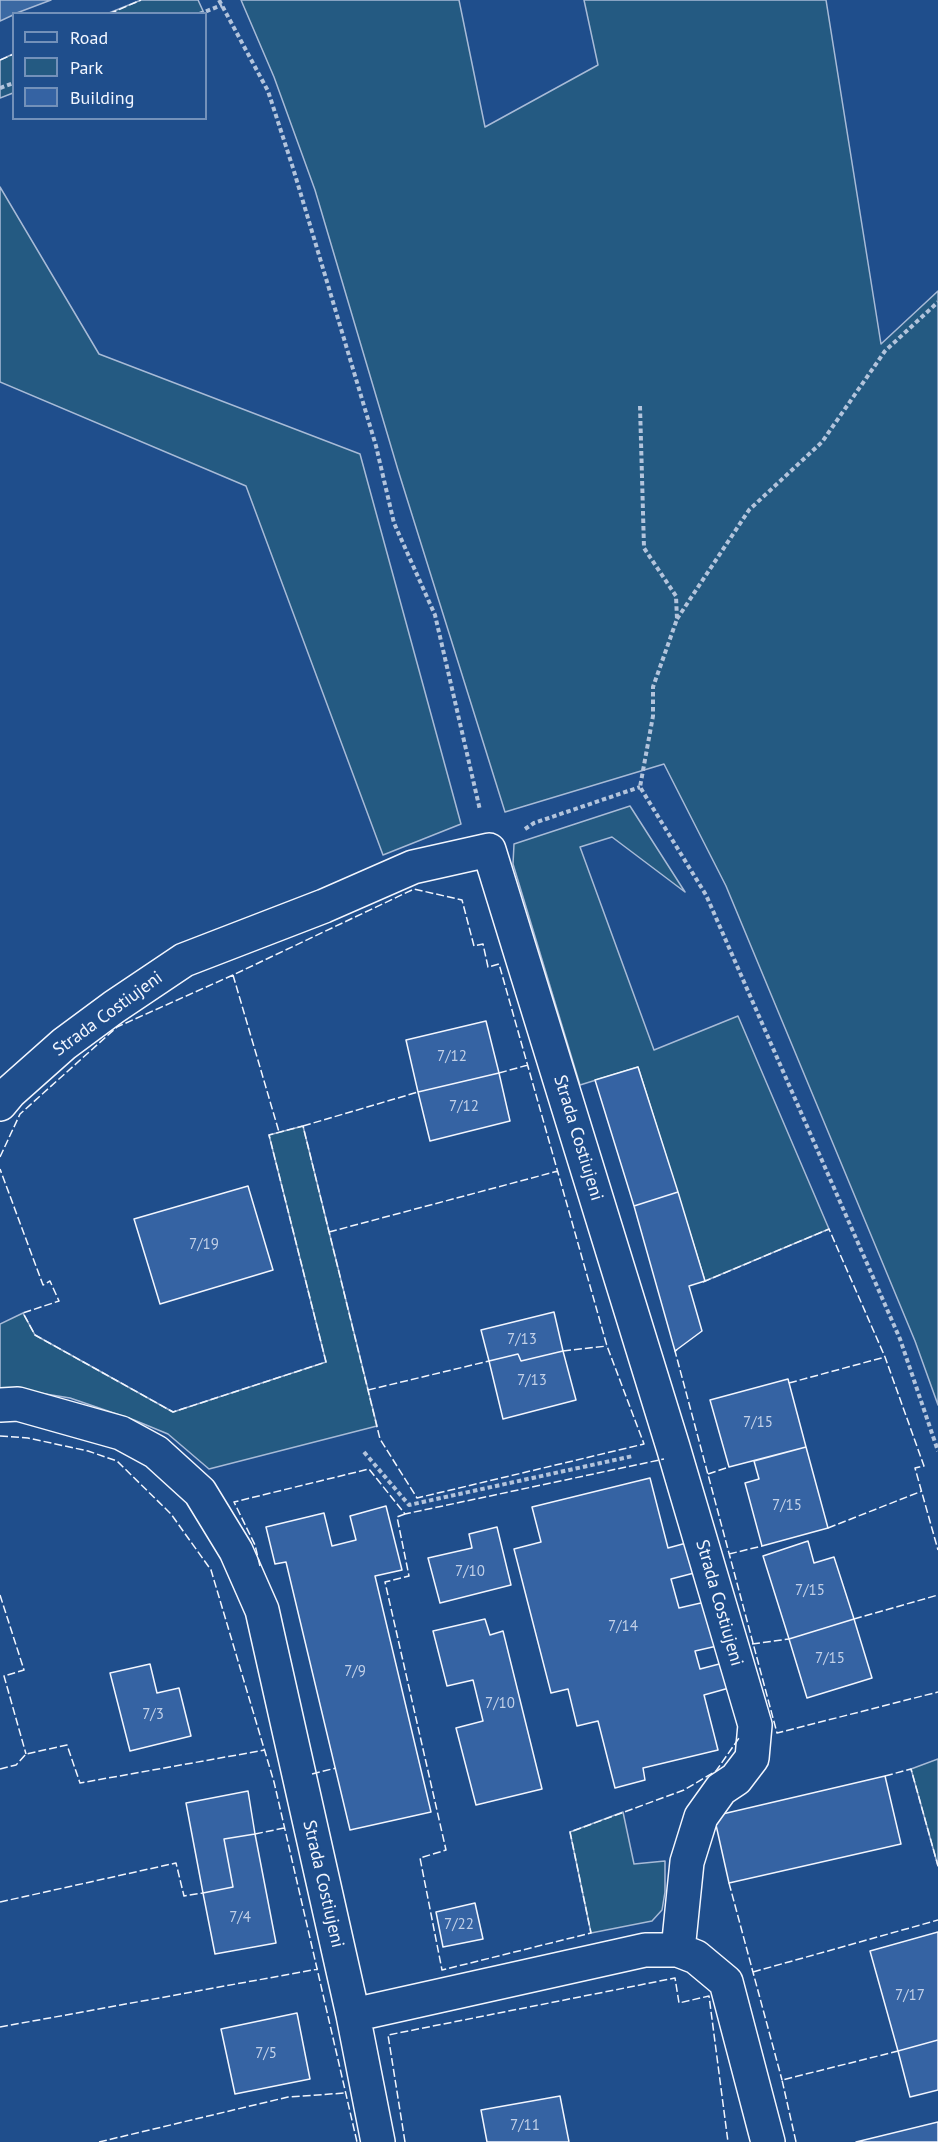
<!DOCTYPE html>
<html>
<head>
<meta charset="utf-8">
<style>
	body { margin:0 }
	#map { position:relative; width:938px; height:2142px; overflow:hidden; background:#1f4e8c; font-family:"PT Sans",sans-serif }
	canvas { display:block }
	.legend { position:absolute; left:12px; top:12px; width:195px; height:108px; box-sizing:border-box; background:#1f4e8c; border:2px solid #7391ba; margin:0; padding:8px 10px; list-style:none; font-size:18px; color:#f2f6ff }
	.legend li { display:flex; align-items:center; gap:12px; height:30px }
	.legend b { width:30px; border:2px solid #7391ba }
</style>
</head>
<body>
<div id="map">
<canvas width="938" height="2142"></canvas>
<ul class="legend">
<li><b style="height:8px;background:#1f4e8c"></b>Road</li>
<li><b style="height:16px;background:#245a82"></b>Park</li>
<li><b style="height:16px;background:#3563a3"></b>Building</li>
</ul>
</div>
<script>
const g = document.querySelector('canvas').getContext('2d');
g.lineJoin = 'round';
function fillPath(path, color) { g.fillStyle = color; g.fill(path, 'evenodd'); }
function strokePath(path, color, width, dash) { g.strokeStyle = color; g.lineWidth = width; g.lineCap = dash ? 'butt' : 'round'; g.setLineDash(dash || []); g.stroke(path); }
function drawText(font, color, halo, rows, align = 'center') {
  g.font = font + ' "PT Sans",sans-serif'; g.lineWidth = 4.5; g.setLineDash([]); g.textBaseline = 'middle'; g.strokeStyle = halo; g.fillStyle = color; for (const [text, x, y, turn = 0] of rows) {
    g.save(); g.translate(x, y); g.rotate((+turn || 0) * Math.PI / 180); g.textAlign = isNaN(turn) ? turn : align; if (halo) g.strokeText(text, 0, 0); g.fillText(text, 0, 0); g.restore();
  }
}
const green = new Path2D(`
	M141 0H198L204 13H109Z
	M241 0H459L485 127 598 65 584 0H826L881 344 938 291V1405L915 1341 726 886 664 764 505 812 398 470 315 190 274 77Z
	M13 54V93L0 98V60Z
	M0 187 99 354 360 454 461 824 383 855 246 486 0 382Z
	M630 806 685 892 612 837 580 847 654 1050 738 1016 829 1229 705 1281 638 1067 580 1085 513 864 514 844Z
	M303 1126 377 1426 209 1469 168 1434 134 1420 70 1398 21 1390 0 1392V1324L23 1313 35 1335 173 1412 326 1362 269 1135Z
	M938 1759V1866L911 1769Z
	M623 1812 634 1864 665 1861V1892L662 1910 652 1921 591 1933 570 1832Z`);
fillPath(green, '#245a82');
strokePath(green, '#a8bbd7', 1.5);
const water = new Path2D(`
	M0 0H51L14 14 13 15 0 21Z`);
fillPath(water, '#3b69a3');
strokePath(water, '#a8bbd7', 1.5);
const building = new Path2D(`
	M486 1021 499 1073 418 1092 406 1040Z
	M638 1067 678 1192 634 1206 595 1080Z
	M499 1073 510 1121 430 1141 418 1092Z
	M248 1186 273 1270 160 1304 134 1219Z
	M678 1192 705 1281 689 1286 702 1331 675 1351 634 1206Z
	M554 1312 563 1351 521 1361 518 1354 489 1361 481 1330Z
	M563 1351 576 1400 503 1419 489 1361 518 1354 521 1361Z
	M788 1379 806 1447 729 1467 710 1400Z
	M806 1447 828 1528 762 1546 745 1483 759 1479 754 1461Z
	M650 1478 668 1548 690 1542 698 1572 671 1579 679 1608 705 1602 717 1646 695 1651 700 1669 723 1663 729 1688 704 1695 718 1750 643 1768 645 1780 615 1788 598 1721 577 1726 568 1689 551 1693 514 1549 541 1542 532 1507Z
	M386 1506 402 1570 375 1576 431 1812 350 1830 286 1562 275 1564 266 1527 324 1513 332 1546 356 1540 350 1516Z
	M497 1527 511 1585 440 1603 428 1558 472 1548 469 1534Z
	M808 1541 814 1563 834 1557 854 1619 789 1639 763 1556Z
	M485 1619 490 1635 503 1631 542 1789 476 1805 456 1728 483 1721 473 1680 447 1686 433 1631Z
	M854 1619 872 1678 807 1698 789 1639Z
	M150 1664 157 1693 179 1688 191 1736 130 1751 110 1673Z
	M885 1776 901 1844 729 1883 714 1816Z
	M248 1791 255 1834 224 1839 233 1887 203 1893 186 1803Z
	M255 1834 276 1943 215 1954 203 1893 233 1887 224 1839Z
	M475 1903 483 1939 443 1947 436 1912Z
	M938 1932V2040L898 2051 870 1951Z
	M297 2013 310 2079 235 2094 221 2029Z
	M938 2040V2090L910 2097 898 2051Z
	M560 2096 569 2142H487L481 2110Z
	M938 2122V2142H856Z`);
fillPath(building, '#3563a3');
strokePath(building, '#f2f6ff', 1.5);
const minor = new Path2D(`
	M0 1104 10 1092 64 1044 114 1007 184 960 324 906 413 867 489 850 673 1447 755 1725 752 1758 736 1779 721 1789 701 1817 687 1862 678 1950
	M0 1405 18 1404 121 1433 156 1452 200 1492 236 1551 262 1610 353 2015 378 2142
	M353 2015 645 1950H678L696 1957 726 1982 768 2142`);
strokePath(minor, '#f2f6ff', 36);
strokePath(new Path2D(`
	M219 0 268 91 293 168 376 446 394 523 435 615 480 810
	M199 14 222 5
	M0 88 14 83
	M640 406 644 548 676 596 677 619 653 687V716L640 787 706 895 900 1339 938 1451
	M677 619 749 510 822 442 885 351 938 302
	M525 829 534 823 640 787
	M364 1452 409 1505 633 1456`), '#b3c4dc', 4, [4.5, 3]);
strokePath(minor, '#1f4e8c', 33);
strokePath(new Path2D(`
	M109 14 141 0
	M0 60 14 54
	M233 975 279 1132
	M499 1073 528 1065
	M303 1126 418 1092
	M0 1157 20 1114 117 1027 233 975 414 889 462 900 474 946 483 944 488 967 499 964 607 1346 644 1444 417 1498 380 1439 303 1126 269 1135 326 1362 173 1412 35 1335 23 1313 59 1301 50 1281 43 1285 0 1169
	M329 1232 558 1171
	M703 1282 829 1229 885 1357 924 1466 915 1468 938 1550
	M677 1350 675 1351 777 1733 938 1692
	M563 1351 607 1346
	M789 1383 885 1357
	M368 1390 489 1361
	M0 1436 28 1438 88 1451 117 1461 171 1514 211 1570 274 1782 357 2142
	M708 1474 729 1467
	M405 1514 397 1517 409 1576 385 1582 446 1850 420 1858 442 1970 591 1933 570 1832 684 1790 716 1771 739 1738
	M828 1528 922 1491
	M729 1554 762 1546
	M260 1566 255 1545 234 1502 369 1469 405 1514 664 1459
	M0 1595 24 1670 4 1676 26 1754
	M854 1619 938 1595
	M752 1644 789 1639
	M0 1769 16 1765 26 1754 67 1745 80 1783 265 1750
	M312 1774 336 1768
	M885 1776 911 1769 938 1866
	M255 1834 284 1828
	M729 1883 782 2080
	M0 1902 176 1863 184 1896 203 1893
	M753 1972 938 1920
	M0 2027 318 1969
	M99 2142 288 2097 345 2093
	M405 2142 388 2035 675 1978 679 2003 709 1996 728 2142
	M796 2142 782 2080 898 2051`), '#f2f6ff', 1.5, [8, 3]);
drawText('15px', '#c3d1e8', null, [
	["7/12",452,1057],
	["7/12",464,1107],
	["7/19",204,1245],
	["7/13",522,1340],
	["7/13",532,1381],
	["7/15",758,1423],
	["7/15",787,1506],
	["7/10",470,1572],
	["7/15",810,1591],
	["7/14",623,1627],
	["7/15",830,1659],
	["7/9",355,1672],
	["7/10",500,1704],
	["7/3",153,1715],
	["7/4",240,1918],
	["7/22",459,1925],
	["7/17",910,1996],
	["7/5",266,2054],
	["7/11",525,2126]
]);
drawText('18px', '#f2f6ff', '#1f4e8c', [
	["Strada Costiujeni",108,1014,-36],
	["Strada Costiujeni",578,1138,73],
	["Strada Costiujeni",719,1603,74],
	["Strada Costiujeni",323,1884,77]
]);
</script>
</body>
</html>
